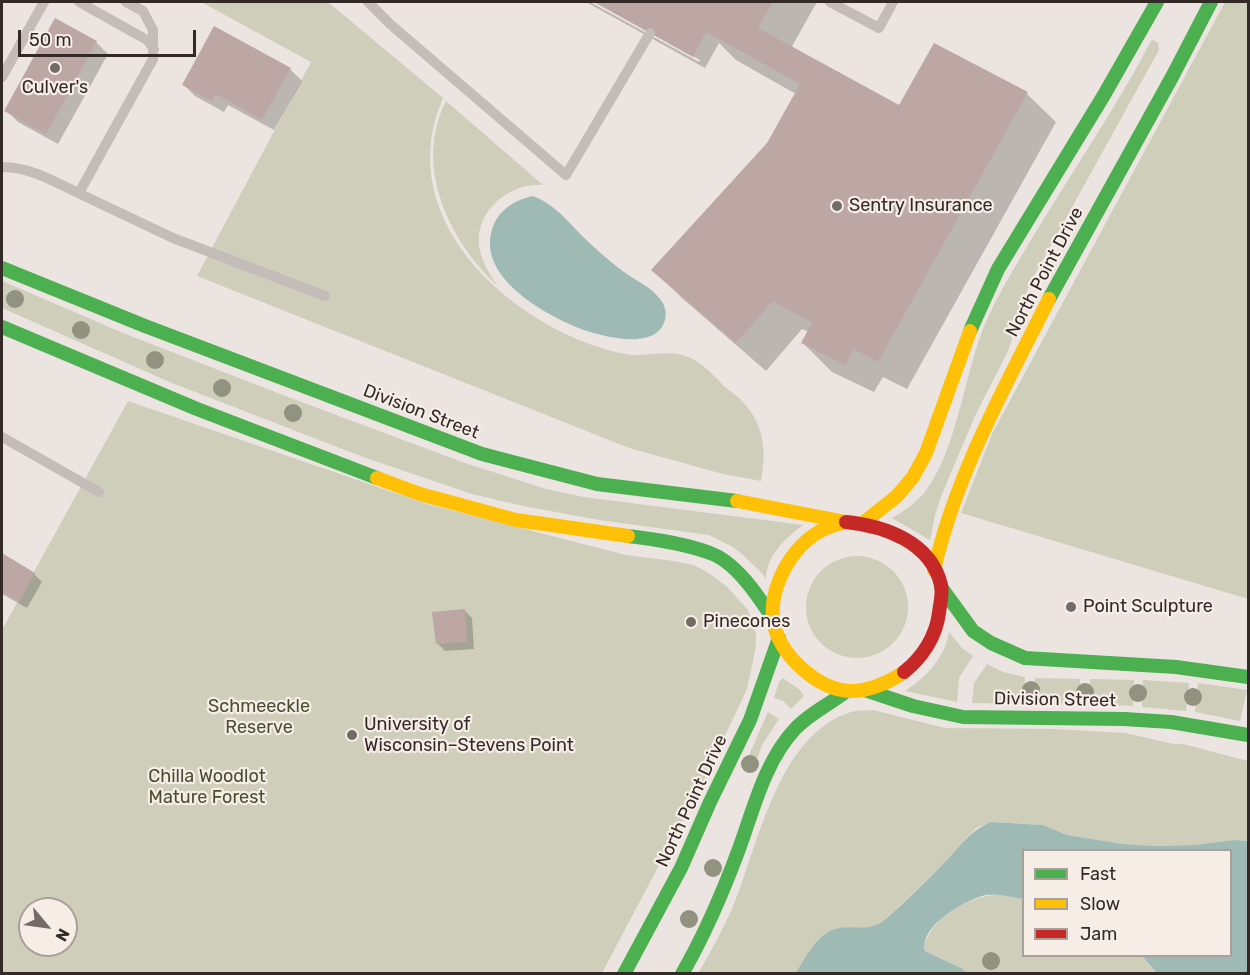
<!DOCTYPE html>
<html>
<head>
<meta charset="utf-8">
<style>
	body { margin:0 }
	#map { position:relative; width:1250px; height:975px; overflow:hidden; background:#ebe4e0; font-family:Rubik,sans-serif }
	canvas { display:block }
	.frame { position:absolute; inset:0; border:3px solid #332a28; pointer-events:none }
	.legend { position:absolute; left:1022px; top:849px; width:210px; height:108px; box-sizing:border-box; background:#f7ede7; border:2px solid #a99f9b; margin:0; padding:8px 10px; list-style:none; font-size:18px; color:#332a28 }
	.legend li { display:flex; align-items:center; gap:12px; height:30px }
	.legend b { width:30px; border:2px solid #a99f9b }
	.north { position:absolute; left:18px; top:897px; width:60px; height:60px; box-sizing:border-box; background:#f7ede7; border:2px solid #a99f9b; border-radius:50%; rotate:119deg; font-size:16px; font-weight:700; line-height:24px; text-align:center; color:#332a28 }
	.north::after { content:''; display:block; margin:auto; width:21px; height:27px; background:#736b68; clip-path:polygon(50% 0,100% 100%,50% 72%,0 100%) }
	.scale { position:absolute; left:18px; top:30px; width:178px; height:27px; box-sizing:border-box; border:3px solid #332a28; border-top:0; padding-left:8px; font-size:18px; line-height:21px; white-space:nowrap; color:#332a28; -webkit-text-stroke:4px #f7ede7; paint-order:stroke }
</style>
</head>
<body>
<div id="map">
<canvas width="1250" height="975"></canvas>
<div class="frame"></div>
<ul class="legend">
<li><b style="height:8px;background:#4caf50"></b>Fast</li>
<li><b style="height:8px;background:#ffc107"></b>Slow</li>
<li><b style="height:8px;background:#c62828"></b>Jam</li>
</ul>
<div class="north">N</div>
<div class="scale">50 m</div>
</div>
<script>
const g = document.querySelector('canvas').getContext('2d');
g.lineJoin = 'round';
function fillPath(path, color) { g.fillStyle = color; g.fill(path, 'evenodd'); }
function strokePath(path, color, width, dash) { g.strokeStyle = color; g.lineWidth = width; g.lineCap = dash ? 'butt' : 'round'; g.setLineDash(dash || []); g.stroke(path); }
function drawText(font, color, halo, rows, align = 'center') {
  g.font = font + ' Rubik,sans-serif'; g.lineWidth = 4.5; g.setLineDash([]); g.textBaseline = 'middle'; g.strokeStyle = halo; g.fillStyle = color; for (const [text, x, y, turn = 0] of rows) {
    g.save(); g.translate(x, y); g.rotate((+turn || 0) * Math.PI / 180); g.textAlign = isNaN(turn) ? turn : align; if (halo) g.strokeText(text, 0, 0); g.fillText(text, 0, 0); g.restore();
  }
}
fillPath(new Path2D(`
	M201 2H328L443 98C394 210 493 309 592 345 604 349 623 355 636 355 656 355 676 349 694 360 707 367 715 377 725 387 729 391 735 394 739 398 764 422 767 449 761 481L723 474 629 448 197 276 311 62Z
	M1225 2H1248V599L961 513 992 434Z
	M1153 40 1158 43 1159 50 1029 285 1008 351 975 416 942 494 935 515 930 540 892 518C904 511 919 501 927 489 954 452 964 384 979 340 991 305 1015 267 1034 235 1073 170 1116 108 1151 41Z
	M446 101 543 185C514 183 483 204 479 235 477 254 488 273 499 287 449 242 413 166 446 101Z
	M2 281 123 333 288 397 462 462 546 489 584 497 803 525C785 539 766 555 766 580L763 574 743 555 733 547 709 535 599 520 523 506 472 494 363 457 172 383 2 308Z
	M128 401 427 504 626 555 674 561 694 565 710 574 727 587 748 610 756 633V646L747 689 704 780 602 973 2 974V630ZM30 909H66V945H30Z
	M806 607a51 51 0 1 1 102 0a51 51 0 1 1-102 0Z
	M949 632 962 648 973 656 959 678 957 702 905 691C926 678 945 657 949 632Z
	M987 664 1003 672 1025 677 1024 704 972 703 974 683Z
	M783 678 800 690 804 696 791 709 783 701 774 698 779 682Z
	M1035 678 1080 679V704L1033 703Z
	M1090 679 1134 680 1133 706 1089 704Z
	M1143 680 1189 683 1186 711 1142 707Z
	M1198 683 1247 690 1240 721 1195 712Z
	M873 710 945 728 1055 729 1125 733 1174 744H1183L1248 761V841L1234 840 1194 845 1155 846 1123 844 1067 835 1043 825 991 822 976 828 945 862 886 919 872 928 804 959 796 973 698 974C710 953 722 931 732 909 758 847 777 735 851 712 857 710 866 711 873 710Z
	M768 712 779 719 762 745 757 759 749 755Z
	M1002 894 1023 899 1024 956H1142L1157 973H966L963 969 925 951 924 945C936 913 969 896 1002 894Z`), '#cecebb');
fillPath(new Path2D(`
	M533 196C554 204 567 220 582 236 595 248 609 261 624 272 635 280 651 287 660 299 665 305 667 313 665 320 656 351 605 337 584 330 544 315 472 275 494 224 501 208 517 199 533 196Z
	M991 822 1043 825 1067 835 1123 844 1155 846 1194 845 1234 840 1248 841V973H1157L1142 956H1230V850H1024L1023 899C1011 897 999 893 986 895 966 899 919 926 925 951L963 969 966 973H796C804 959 815 939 830 931 850 921 867 936 887 918 906 901 925 882 943 864 959 848 969 831 991 822Z`), '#9fbab5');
fillPath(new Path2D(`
	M586 2H590L699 62 700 60 596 2H817L791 48 900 108 935 45 1027 94 1056 122 907 389 883 377 874 392 832 372 803 343 809 332 802 329 766 371 682 298 653 270 769 144 796 94 736 60 719 43 705 68Z
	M96 42 108 54 58 144 18 122 6 110Z
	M290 69 302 81 274 130 228 105 224 112 195 96 183 84Z
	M2 555 34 574 42 582 27 608 2 594Z
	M464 610 472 618 474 649 445 651 437 643Z`), '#0003');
fillPath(new Path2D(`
	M594 2H773L758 28 899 105 934 43 1028 92 878 362 854 349 845 365 801 343 812 323 773 301 736 343 651 270 767 143 800 84 706 32 693 57Z
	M55 18 97 41 46 134 4 111Z
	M214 26 291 68 262 120 216 94 212 101 182 85Z
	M2 553 35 573 19 602 2 592Z
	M465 609 467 642 436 644 432 612Z`), '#bca7a4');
strokePath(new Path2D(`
	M79 2 147 40 154 49
	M368 2 390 24 566 175 650 33
	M830 2 879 28 893 2
	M2 77 44 2
	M2 167C27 167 48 178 70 189L76 192 80 191 153 59V30L143 11 126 2
	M76 192 173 238 325 296
	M2 437 99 492`), '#c3bcb9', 10);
strokePath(new Path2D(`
	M2 268 145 326 482 454 597 484 737 501
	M1049 299 1172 77 1211 2
	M2 327 197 409 377 478
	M970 331 998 269 1104 95 1157 2
	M628 536C654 539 686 544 710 553 736 562 759 597 773 619
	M941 587 973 631 991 643 1025 658 1176 667 1248 677
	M865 690 913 706 963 717 1124 719 1171 722 1248 735
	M624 974 681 868 710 802 750 720 779 638
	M682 974C705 934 723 892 739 849 754 808 765 761 795 729 810 713 830 704 847 691`), '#4caf50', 14);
strokePath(new Path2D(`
	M377 478 420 494 516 520 628 536
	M737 501 846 522
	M846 522C839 524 831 526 824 529 791 545 765 592 775 629 784 658 818 689 849 691 867 692 890 682 904 672
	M863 523 897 496 913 477 926 453 970 331
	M934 570C956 474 1005 387 1049 299`), '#ffc107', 14);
strokePath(new Path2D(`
	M846 522C885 526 931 542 941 585 943 594 940 604 939 613 936 636 923 657 904 672`), '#c62828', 14);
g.fillStyle = '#91927f';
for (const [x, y] of [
	[15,299],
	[81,330],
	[155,360],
	[222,388],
	[293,413],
	[1031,690],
	[1085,692],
	[1138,693],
	[1193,697],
	[750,764],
	[713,868],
	[689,919],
	[991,961]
]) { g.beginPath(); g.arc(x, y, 9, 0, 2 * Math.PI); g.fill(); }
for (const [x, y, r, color] of [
	[55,68,6,"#736b68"],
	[837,206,6,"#736b68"],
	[1071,607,6,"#736b68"],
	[691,622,6,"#736b68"],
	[352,735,6,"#736b68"]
]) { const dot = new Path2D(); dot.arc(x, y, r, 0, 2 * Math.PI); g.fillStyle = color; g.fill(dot); strokePath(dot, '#f7ede7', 2); }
drawText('18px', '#332a28', '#f7ede7', [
	["Culver's",55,88,"center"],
	["Sentry Insurance",849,206],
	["Point Sculpture",1083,607],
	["Pinecones",703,622],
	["University of",364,725],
	["Wisconsin–Stevens Point",364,746]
], 'left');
drawText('18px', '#332a28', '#f7ede7', [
	["North Point Drive",1045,272,-62],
	["Division Street",421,412,21],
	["Division Street",1055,700,1],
	["North Point Drive",692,801,-65]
]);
drawText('18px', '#484f2f', '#f7ede7', [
	["Schmeeckle",259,707],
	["Reserve",259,728],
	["Chilla Woodlot",207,777],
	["Mature Forest",207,798]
]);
</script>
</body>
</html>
